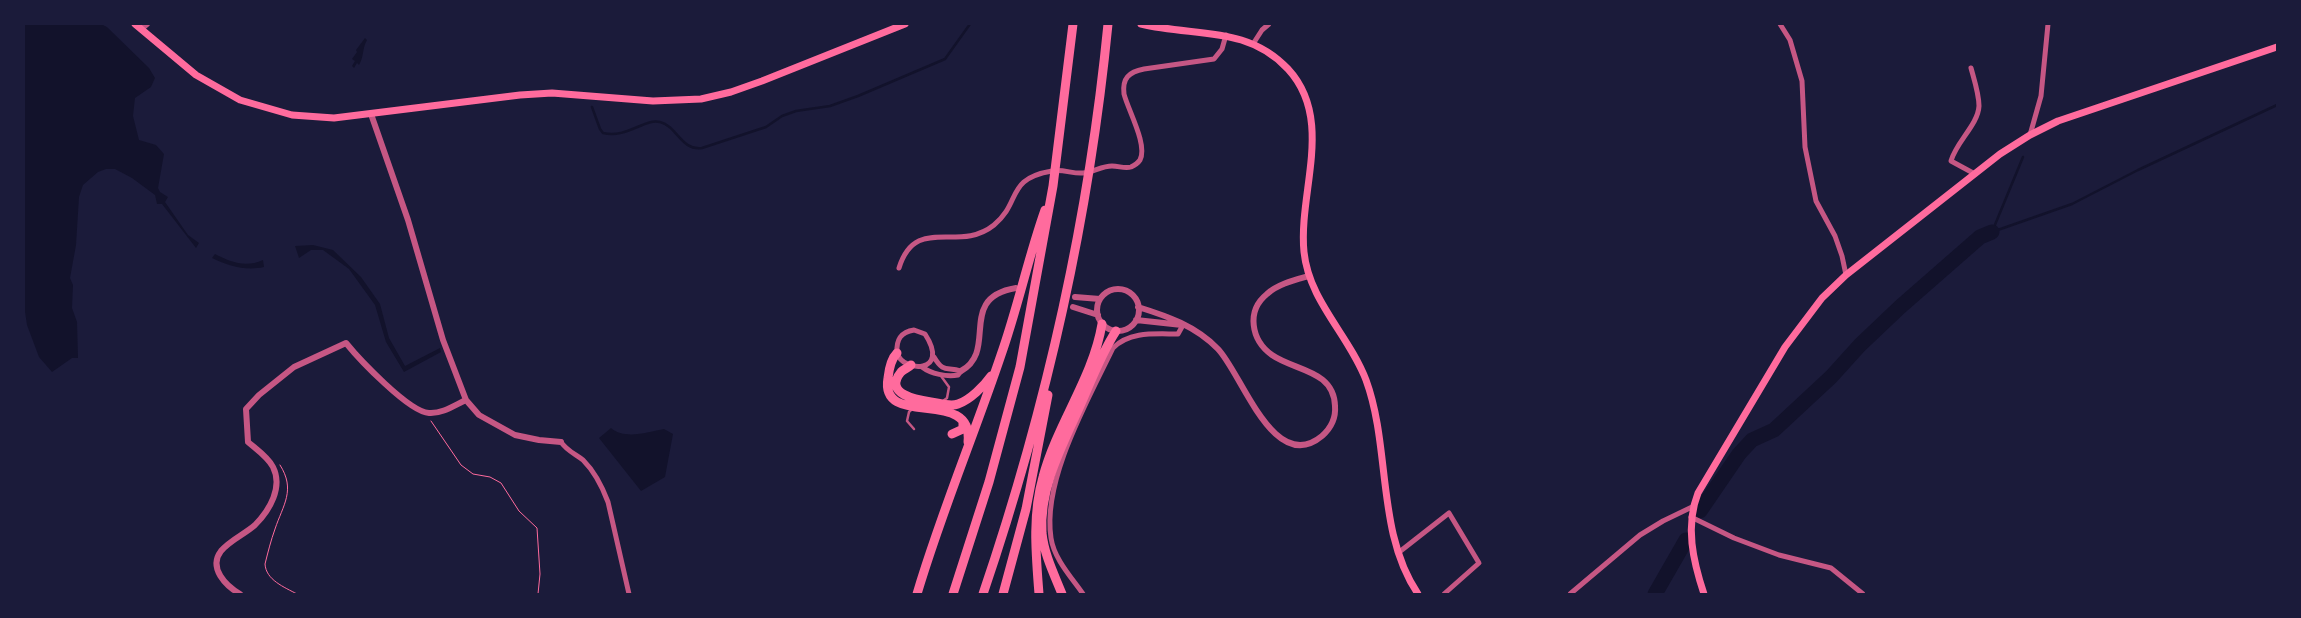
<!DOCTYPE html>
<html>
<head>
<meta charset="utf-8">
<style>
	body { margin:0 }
	#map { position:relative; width:2301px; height:618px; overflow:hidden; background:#1b1b3a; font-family:Commissioner,sans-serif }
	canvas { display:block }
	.frame { position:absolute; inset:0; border:25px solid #1b1b3a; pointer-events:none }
</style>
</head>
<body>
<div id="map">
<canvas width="2301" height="618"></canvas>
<div class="frame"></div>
</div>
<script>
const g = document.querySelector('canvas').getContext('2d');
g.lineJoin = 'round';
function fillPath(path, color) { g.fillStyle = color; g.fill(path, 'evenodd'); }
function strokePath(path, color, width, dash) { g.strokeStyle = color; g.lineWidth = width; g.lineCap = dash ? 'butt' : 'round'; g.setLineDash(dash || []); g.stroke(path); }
fillPath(new Path2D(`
	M24 24H101L107 27 149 68 155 78 151 87 135 98 133 116 139 140 156 145 164 154 158 188 160 192 168 197 165 202 188 235 199 243 196 248 162 204H157L155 195 132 178 115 169H106L98 172 83 185 79 197 76 245 70 278 73 285 72 308 77 322 78 358H72L52 372 39 357 27 325 24 305Z
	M365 38 367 40C362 49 364 57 359 65L357 63 354 68 352 66 355 61 352 59 357 52 356 50Z
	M313 245 333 250 361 277 380 304 389 338 405 366 440 348 441 352 404 372 386 342 375 305 349 269 323 250H311L299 258 295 246Z
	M215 254C231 262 245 268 263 260L264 267C245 271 229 266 212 258Z
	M611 428C625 440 648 432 664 429L673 434 665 477 641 491 599 438Z`), '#12122b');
strokePath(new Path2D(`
	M592 107 600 129 603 133C626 139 645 118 660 122 677 126 681 151 702 148L766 127 782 116 796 111 830 106 858 96 945 59 970 24
	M1992 232 2072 204 2138 170 2277 105
	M1992 232 2023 157`), '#12122b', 2.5);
strokePath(new Path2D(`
	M1700 511 1739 454 1752 440 1774 430 1831 377 1860 345 1900 307 1980 237 1992 232
	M1655 594 1686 540`), '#12122b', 15);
strokePath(new Path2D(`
	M431 421 461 465 473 474 490 477 501 483 519 511 537 528 540 574 538 594
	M280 465C296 490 283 505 275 529 271 540 268 552 265 564 266 580 284 587 297 594`), '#ff6b9d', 1);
strokePath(new Path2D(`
	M941 376 949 387 947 398 943 401
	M912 409 909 412 907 421 914 429`), '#c65784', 2.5);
strokePath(new Path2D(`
	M1780 24 1790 40 1802 81 1805 147 1816 201 1835 236 1842 256 1846 275
	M1253 44 1262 30 1269 24
	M1971 68C1974 79 1979 94 1979 106 1978 125 1956 142 1951 161L1975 174
	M2030 135 2041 96 2048 24
	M899 268C916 214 958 254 994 225 1022 202 1005 179 1052 171 1063 169 1073 174 1083 173 1093 172 1102 166 1112 166 1119 166 1125 169 1131 167 1135 165 1138 163 1140 160 1148 145 1128 110 1124 94 1122 78 1129 72 1144 69L1214 59 1222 49 1226 35
	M914 330 925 334C951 374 903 373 897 353 896 339 901 332 914 330Z
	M934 357C944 374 947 366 961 371
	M922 367C931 374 947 377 958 375L961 371
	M561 442C566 450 575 454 583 460 595 472 602 486 608 502L629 594
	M1691 517 1734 538 1779 555 1831 568 1863 594
	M1398 553 1449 513 1479 563 1444 594
	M1083 594C1072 578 1054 559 1051 538 1042 480 1088 400 1113 348 1130 331 1155 334 1178 334L1183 325
	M1570 594 1640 535 1663 521 1692 507`), '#c65784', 5);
strokePath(new Path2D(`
	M141 29 147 24
	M371 114 408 220 443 340 466 400 479 415 515 435 539 440 561 442
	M1097 310a21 21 0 1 1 42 0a21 21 0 1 1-42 0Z
	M1075 297 1100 299
	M1073 307 1098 315
	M1138 307C1167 316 1196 326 1218 349 1242 374 1274 476 1322 436 1331 428 1336 418 1335 406 1334 370 1295 371 1272 355 1251 340 1246 311 1267 294 1278 284 1295 280 1309 276
	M1136 320 1182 325
	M961 371C999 350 956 298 1016 288
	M240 594C226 586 208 568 221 551 230 540 245 534 255 525 270 510 283 487 273 467 268 457 256 449 248 442L246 409 259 395 294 367 346 343C359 359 409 412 429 413 442 414 455 405 466 400`), '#c65784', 6);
strokePath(new Path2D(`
	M135 24 196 75 240 100 292 115 334 118 520 95 552 93 653 101 701 99 731 92 762 81 905 24
	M1141 24C1194 37 1247 25 1288 69 1335 120 1298 192 1304 252 1309 301 1349 335 1366 380 1391 448 1376 532 1418 594
	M1704 594C1693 561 1685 526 1698 493L1785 347 1822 298 1846 275 2000 154 2030 135 2058 121 2277 47`), '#ff6b9d', 7);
strokePath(new Path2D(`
	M897 353C891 359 889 369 888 378 879 430 974 386 968 442
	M911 365C908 368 904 369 901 372 883 394 917 400 931 402 939 403 950 407 958 404 970 400 984 386 991 376
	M952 434 963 429V421
	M917 594C941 513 974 435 1001 355 1018 307 1028 258 1045 210
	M953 594 989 482 1020 367 1053 186 1073 24
	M983 594C1046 409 1089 218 1108 24
	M1003 594 1026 509 1048 395
	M1039 594C1036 555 1032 515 1043 477 1057 424 1093 378 1102 324
	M1062 594C1054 574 1044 554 1042 533 1039 488 1062 446 1080 406 1091 381 1101 354 1116 331`), '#ff6b9d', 9);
</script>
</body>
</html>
